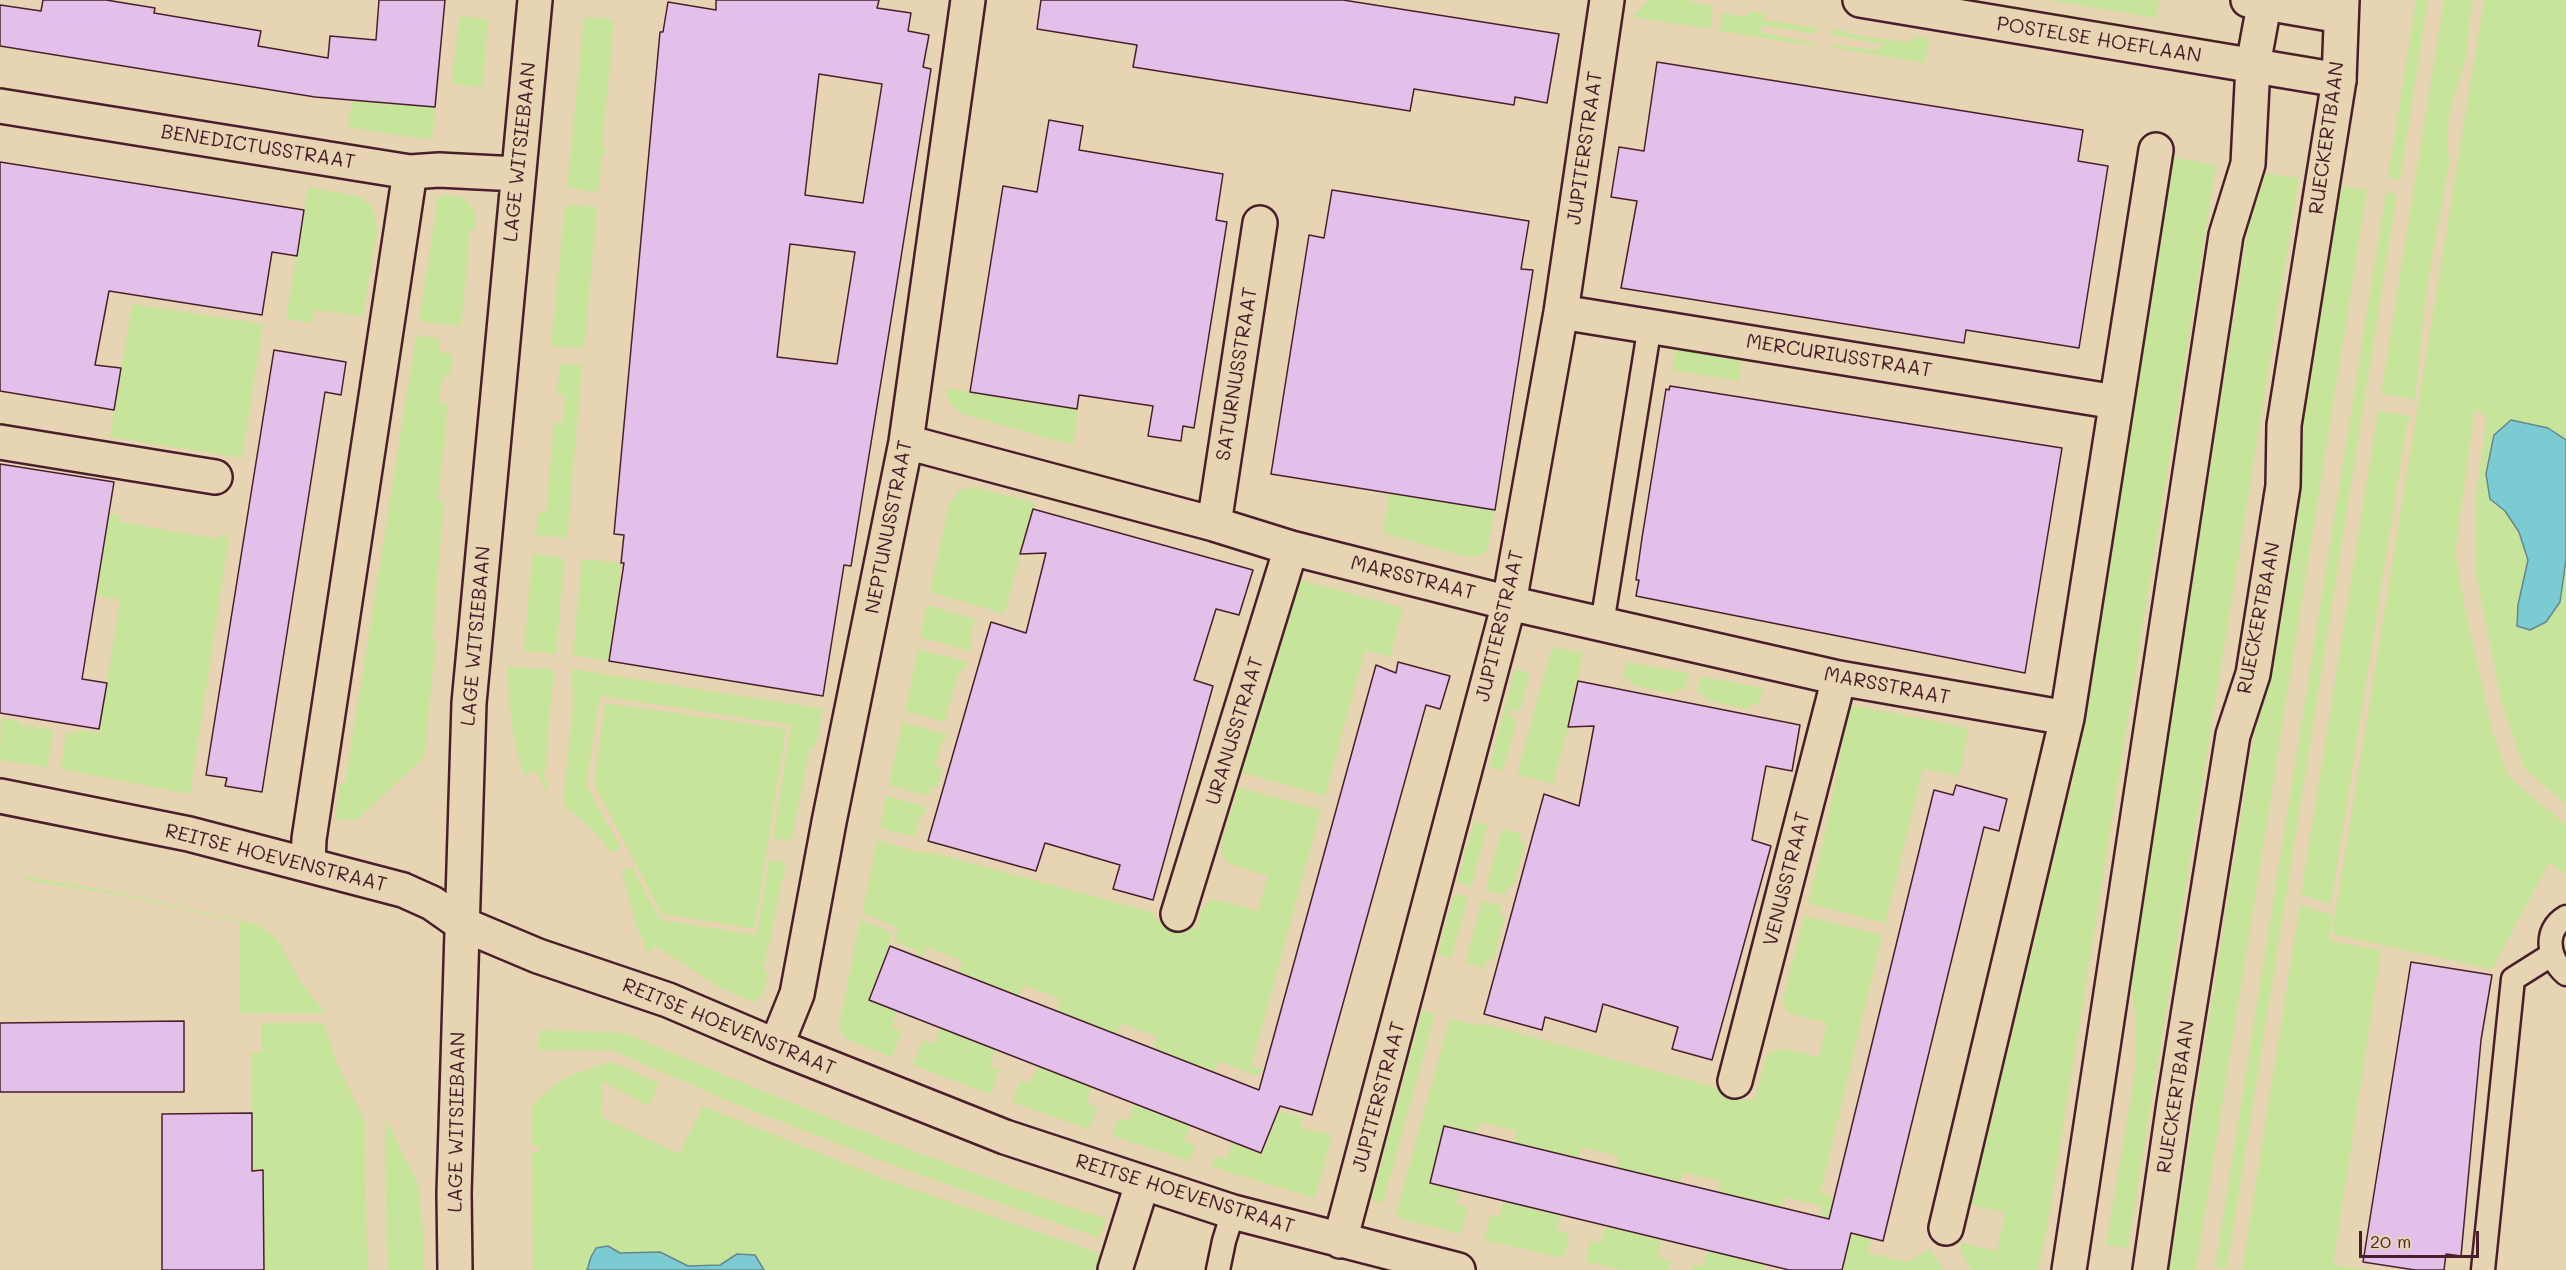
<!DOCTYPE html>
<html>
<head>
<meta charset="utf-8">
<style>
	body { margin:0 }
	#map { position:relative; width:2566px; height:1270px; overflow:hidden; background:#e7d4b2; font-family:Mali,sans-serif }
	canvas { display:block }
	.scale { position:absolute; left:2359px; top:1231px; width:120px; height:27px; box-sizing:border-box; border:3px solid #4a1f2b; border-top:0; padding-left:8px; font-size:18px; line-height:21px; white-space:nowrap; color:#4a1f2b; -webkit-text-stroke:4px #e7d4b2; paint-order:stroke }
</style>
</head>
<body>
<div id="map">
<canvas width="2566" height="1270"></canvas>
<div class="scale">20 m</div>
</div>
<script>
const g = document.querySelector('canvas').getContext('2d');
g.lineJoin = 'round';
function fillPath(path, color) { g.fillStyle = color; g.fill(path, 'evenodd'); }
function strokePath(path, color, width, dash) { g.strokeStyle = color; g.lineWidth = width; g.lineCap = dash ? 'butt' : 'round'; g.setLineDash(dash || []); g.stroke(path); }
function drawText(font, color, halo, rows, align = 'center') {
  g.font = font + ' Mali,sans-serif'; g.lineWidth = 4.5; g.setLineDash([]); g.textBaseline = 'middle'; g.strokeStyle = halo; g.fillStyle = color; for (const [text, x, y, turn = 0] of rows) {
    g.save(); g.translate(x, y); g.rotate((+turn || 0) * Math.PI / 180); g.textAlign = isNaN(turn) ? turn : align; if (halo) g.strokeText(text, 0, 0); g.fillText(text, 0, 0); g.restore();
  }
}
fillPath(new Path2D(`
	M1649 0H1689V2L1713 6 1710 29 1632 17Z
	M2048 0H2159L2157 18Z
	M2416 0H2428L2400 180 2388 178 2389 170Z
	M2444 0H2473C2469 19 2470 36 2466 55 2458 91 2440 122 2450 159L2426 293 2415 399 2381 394Z
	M2484 0H2566V804L2524 768 2502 704 2488 635 2475 567V502L2487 416 2475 409 2455 551 2465 610 2492 731 2509 777 2566 825V873L2549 863 2492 969 2332 934Z
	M1748 12 1765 14 1764 20 1817 28 1816 34 1763 25 1760 32 1814 43V46L1719 31 1722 13 1747 17Z
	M459 16 488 19 483 87 452 84Z
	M584 17 614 19 602 147 606 148 605 155H602L598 192 567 188Z
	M1831 30 1850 31V34L1903 42 1914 41V36L1929 38 1925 63 1828 47 1829 45 1877 50 1885 44 1830 35Z
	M352 100 435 107 432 138H416L348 127Z
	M2171 157 2216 165 2046 1234 2038 1270H1971L1960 1249 1962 1243 1997 1251 2005 1213 1971 1205 2073 778Z
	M2257 172 2299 178 2128 1248 2106 1245 2135 1073 2136 1020 2131 988 2136 933Z
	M2341 186 2367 190 2196 1270H2169Z
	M308 187 359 196 371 206 375 214 377 230 363 316 314 310 312 323 286 319Z
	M2386 192 2397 194 2227 1268 2215 1267Z
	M444 194 464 198 475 212 476 230H470L461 326 419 321 437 205 433 204 437 198Z
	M565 205 597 207 584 349 551 346Z
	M132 304 263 324 242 458 110 437Z
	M416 336 440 338 439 352 452 354 450 376H442L439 403 447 405 445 449H443L438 500 444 501 432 638 436 639 424 757 357 820 335 819 340 784H345Z
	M1675 348 1741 358 1740 381 1673 370Z
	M560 364 582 365 567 538 536 535 538 513H546L554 423H563L565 396 557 395Z
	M946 388 1078 409 1073 445 962 414 949 402Z
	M2378 411 2412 416 2407 423 2331 904 2301 895Z
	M974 487 1035 503 1004 614 930 592 949 504 959 491Z
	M1389 493 1495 510 1487 550 1479 557H1468L1383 533Z
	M109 514 121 515 120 522 218 539 219 535 229 536 190 794 61 769 66 733 75 734V730L99 733 120 600 95 595Z
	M532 554 564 558 556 654 524 651Z
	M582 559 621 563 609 661 573 655Z
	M1297 579 1403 608 1390 657 1365 650 1325 796 1241 772Z
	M927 605 975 619 969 642 973 644 970 651 920 637Z
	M1552 647 1583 653 1568 727 1553 784 1517 774Z
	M918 649 967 662 964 671 960 670 944 722 905 711Z
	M1626 662 1689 673 1685 690 1677 689 1675 694 1631 685V680L1623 678Z
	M508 667 554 669 544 780 548 781 547 793 536 771 524 775C512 739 508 704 508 667Z
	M572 669 823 709 815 748 810 747 791 841 773 838 791 725 600 696 586 785 621 848 611 853 592 829 563 805 574 692V689H571Z
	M1515 669 1530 673 1520 711 1511 709 1509 716 1517 719 1503 771 1489 767Z
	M1700 676 1763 688 1759 705 1751 703 1749 709 1705 700V695L1697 693Z
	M605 703 786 729 754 929 662 914 594 784Z
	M1850 705 1969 728 1959 776 1923 769 1885 923 1808 903 1823 843Z
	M1 718 19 721V725L53 730 47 767 0 760Z
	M902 722 946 734 944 742 942 741 935 765 943 768 937 788 931 787 929 796 889 785Z
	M1238 787 1321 810 1251 1067 1265 1071 1255 1075 1219 1061 1214 1072 1153 1048 1157 1037 1122 1023 1117 1034 1056 1010 1060 999 1024 985 1019 996 958 972 963 961 926 947 922 958 917 956 919 951 894 941 899 928 862 913 877 840 925 854 926 851 1155 913 1154 918 1197 929C1200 918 1201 902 1214 899L1257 911 1268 876 1229 864 1221 854V843Z
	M886 796 926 807 924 815H920L914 837 880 828Z
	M1474 821 1488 825 1471 886 1457 882Z
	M1502 829 1522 834 1519 842 1525 844 1513 888 1507 887 1505 895 1485 890Z
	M769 860 786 863 763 971 768 973 763 996 759 995 757 1003 720 988 655 946 650 952 643 947 645 942C634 932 629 890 621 872L632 867 658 916 661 917V920L757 935Z
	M27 877 120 893 258 925 272 934 281 946 300 981 325 1013H239V922L121 895 26 880Z
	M1454 894 1468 897 1451 958 1437 954Z
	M1482 901 1502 906 1499 915 1505 917 1493 961 1487 959 1485 968 1465 963Z
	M2300 905 2333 915 2329 941 2381 950 2333 1265 2368 1270H2242Z
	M1804 916 1882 935 1820 1194 1854 1203 1850 1225 1820 1217 1822 1206 1785 1197 1781 1208 1718 1193 1720 1181 1683 1172 1680 1183 1616 1168 1619 1156 1581 1147 1579 1159 1514 1143 1517 1131 1480 1122 1476 1134 1444 1126 1430 1182 1459 1190 1456 1204 1468 1207 1461 1234 1395 1217 1450 1018 1479 1026 1482 1023 1711 1086 1726 1091V1094L1754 1101 1766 1057C1780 1041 1802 1055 1819 1057L1827 1023 1789 1013 1782 1003Z
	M860 920 893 933 869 1000 897 1011 892 1027 902 1031 892 1057 849 1040 844 1037 839 1026Z
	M1422 1010 1435 1014 1383 1203 1371 1200Z
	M262 1023H324L337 1063 365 1122 367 1270H264L263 1171H252L251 1052H262Z
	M940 1028 995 1049 989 1066 999 1070 990 1094 913 1065 923 1040 934 1044Z
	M539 1030 610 1032 631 1035C787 1103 945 1166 1106 1219L1099 1238 879 1160 731 1102 612 1050H538Z
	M612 1062 659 1083 649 1106 602 1081 601 1117 679 1154 703 1106 884 1179 1105 1255 1101 1270H533L532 1152H539V1146H532L531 1108C559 1075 573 1074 612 1062Z
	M1038 1066 1092 1087 1086 1103 1098 1108 1089 1129 1012 1102 1020 1080 1030 1083Z
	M1135 1104 1190 1125 1184 1141 1195 1145 1190 1161 1112 1136 1118 1118 1127 1121Z
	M1278 1111 1303 1118 1300 1127 1332 1135 1315 1198 1212 1167 1216 1156 1226 1159 1233 1142 1261 1153Z
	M385 1117 418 1184 423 1231V1270H387Z
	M1503 1201 1561 1215 1557 1230 1569 1234 1564 1258 1484 1240 1490 1215 1500 1217Z
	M1606 1225 1662 1239 1658 1257 1671 1260 1669 1270H1624L1585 1262 1590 1241 1601 1243Z
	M1851 1233 1871 1238 1868 1253 1907 1262 1929 1249 1944 1270H1842Z
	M1707 1250 1765 1264 1764 1270H1692L1693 1264 1703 1267Z`), '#c7e49b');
const water = new Path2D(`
	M2511 420 2548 428 2566 440V560L2560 602 2546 622 2530 630 2517 626 2518 605 2528 560 2519 532 2505 511 2490 499 2486 474 2494 435Z
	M608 1246 620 1253 660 1252 688 1266 720 1265 737 1254 755 1255 764 1270H587L591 1257 596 1248Z`);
fillPath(water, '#7acbd2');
strokePath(water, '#67868f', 1.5);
const building = new Path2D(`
	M43 0H106L155 8 154 13 261 31 258 46 328 58 330 36 376 40 379 0H445L435 107 315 97 0 46V5L41 11Z
	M716 0H879L877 8 911 13 908 31 929 35 923 67 931 69 892 314 851 566 844 565 823 696 609 661 624 563H621L624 535 614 534 660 32H663L668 2 716 10ZM819 74 882 84 863 203 805 195ZM790 244 855 252 837 364 777 357Z
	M1041 0H1343L1559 34 1547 103 1515 97 1514 105 1414 89 1410 111 1133 67 1137 45 1037 29Z
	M1657 62 2083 130 2078 161 2108 166 2079 348 1966 330 1964 343 1621 288 1637 201 1611 197 1619 147 1644 151Z
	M1049 120 1083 126 1079 150 1223 174 1216 220 1227 222 1216 291 1194 428 1183 426 1181 441 1148 436 1153 406 1079 395 1077 409 970 392 1003 186 1037 192Z
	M0 162 304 210 297 256 272 252 262 315 109 291 95 365 121 368 114 410 0 391Z
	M1332 190 1529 221 1521 269 1533 270 1495 510 1271 474 1309 235 1324 238Z
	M274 350 346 362 341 395 325 392 262 792 225 786 227 778 206 775Z
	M1670 386 2062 448 2025 673 1636 596 1639 580H1636L1642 538 1666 389 1669 390Z
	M0 464 114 482 82 679 107 683 99 729 0 713Z
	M1033 509 1253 570 1239 615 1216 609 1194 680 1213 686 1153 900 1113 889 1120 865 1045 843 1036 871 928 841 991 622 1026 633 1046 553 1020 554Z
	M1398 662 1450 676 1440 709 1426 705 1312 1115 1280 1106 1261 1153 869 1000 890 946 1259 1090 1376 665 1396 673Z
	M1578 681 1800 725 1792 771 1766 766 1752 840 1771 846 1712 1060 1672 1049 1678 1027 1603 1004 1596 1032 1545 1017 1542 1030 1484 1014 1544 794 1579 806 1594 726 1568 727Z
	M1956 785 2007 799 1999 831 1984 827 1883 1241 1851 1233 1842 1270H1789L1430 1183 1444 1126 1829 1219 1934 790 1953 795Z
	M2411 962 2492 975 2481 1040 2461 1256 2446 1254 2444 1270H2415L2363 1262Z
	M184 1021V1092H0V1023Z
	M252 1113V1171L263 1170 264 1270H162V1114Z`);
fillPath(building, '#e3c0ea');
strokePath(building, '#4a1f2b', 1.5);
const lane = new Path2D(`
	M1602 624 1650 325
	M2566 917C2543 930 2548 959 2566 974
	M1218 1270 1224 1241 1233 1212
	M2483 1270 2513 979 2551 955`);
const street = new Path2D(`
	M1860 0 2339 80
	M2248 0 2341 16
	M0 106 410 172 439 170 518 174
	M1561 312 2116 402
	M0 442 215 477
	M906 442 1214 524 1291 548 1509 603 1839 678 2067 718
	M1214 524 1260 223
	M0 796 189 834 403 890 432 903 462 924 538 956 668 1000 776 1046 1005 1137 1233 1212 1458 1270
	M308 863 309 839 410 172
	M1178 914 1291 548
	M776 1046 797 994 829 822 906 442 968 0
	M1735 1081 1839 678
	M1946 1228 2067 718 2156 150
	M1340 1241 1509 603 1561 312 1607 0
	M455 1270 454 1193 469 703 535 0
	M1115 1270 1142 1184`);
const secondary = new Path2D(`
	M2069 1270 2226 235 2248 164 2253 65 2265 0
	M2150 1270 2174 1103 2233 735 2253 674 2283 486 2284 425 2339 80 2342 0`);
strokePath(lane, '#4a1f2b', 27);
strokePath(street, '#4a1f2b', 38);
strokePath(secondary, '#4a1f2b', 38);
strokePath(lane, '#e7d4b2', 22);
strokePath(street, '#e7d4b2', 33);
strokePath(secondary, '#e7d4b2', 33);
drawText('20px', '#4a1f2b', '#e7d4b2', [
	["POSTELSE HOEFLAAN",2099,40,9],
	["RUECKERTBAAN",2327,138,-82],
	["BENEDICTUSSTRAAT",258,147,9],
	["JUPITERSTRAAT",1585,148,-82],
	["LAGE WITSIEBAAN",520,152,-84],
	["MERCURIUSSTRAAT",1839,356,9],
	["SATURNUSSTRAAT",1237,374,-81],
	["NEPTUNUSSTRAAT",889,527,-79],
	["MARSSTRAAT",1413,578,14],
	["RUECKERTBAAN",2259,618,-79],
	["JUPITERSTRAAT",1500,626,-77],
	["LAGE WITSIEBAAN",476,636,-85],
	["MARSSTRAAT",1887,686,11],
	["URANUSSTRAAT",1235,731,-73],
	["REITSE HOEVENSTRAAT",276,858,14],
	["VENUSSTRAAT",1787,879,-76],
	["REITSE HOEVENSTRAAT",729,1027,22],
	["JUPITERSTRAAT",1379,1097,-75],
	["RUECKERTBAAN",2176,1097,-81],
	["LAGE WITSIEBAAN",457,1122,-89],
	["REITSE HOEVENSTRAAT",1185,1194,17]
]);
</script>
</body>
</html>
